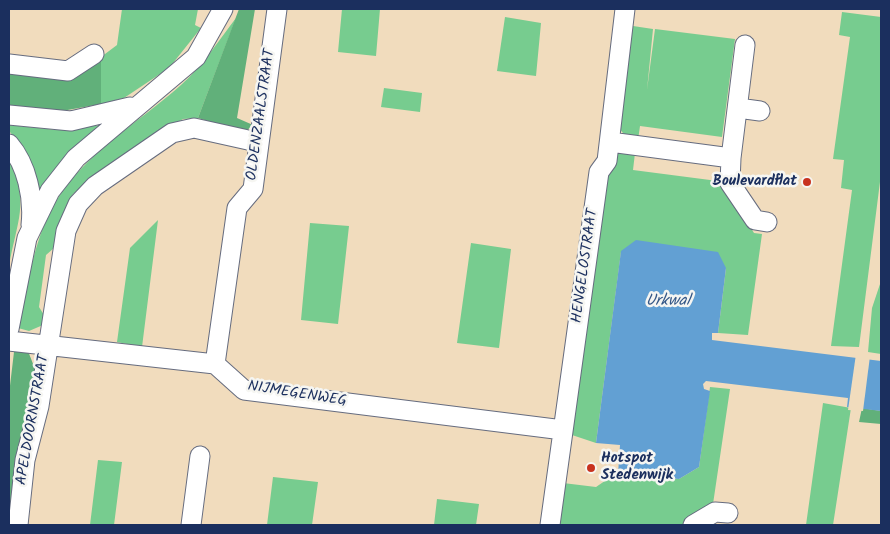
<!DOCTYPE html>
<html>
<head>
<meta charset="utf-8">
<style>
	body { margin:0 }
	#map { position:relative; width:890px; height:534px; overflow:hidden; background:#f1dcbd; font-family:Kalam,sans-serif }
	canvas { display:block }
	.frame { position:absolute; inset:0; border:10px solid #1b2f5e; pointer-events:none }
</style>
</head>
<body>
<div id="map">
<canvas width="890" height="534"></canvas>
<div class="frame"></div>
</div>
<script>
const c = document.querySelector('canvas').getContext('2d');
c.lineJoin = 'round';
function fill(path, color) {
  c.fillStyle = color;
  c.fill(path, 'evenodd');
}
function trace(path, color, width, dash) {
  c.strokeStyle = color;
  c.lineWidth = width;
  c.lineCap = dash ? 'butt' : 'round';
  c.setLineDash(dash || []);
  c.stroke(path);
}
function label(font, color, halo, rows, align = 'center') {
  c.font = font + ' Kalam,sans-serif';
  c.lineWidth = 5;
  c.setLineDash([]);
  c.textBaseline = 'middle';
  c.strokeStyle = halo;
  c.fillStyle = color;
  for (const [text, x, y, turn = 0] of rows) {
    c.save();
    c.translate(x, y);
    c.rotate((+turn || 0) * Math.PI / 180);
    c.textAlign = isNaN(turn) ? turn : align;
    if (halo) c.strokeText(text, 0, 0);
    c.fillText(text, 0, 0);
    c.restore();
  }
}
const green = new Path2D(`
	M 122,9 L 198,9 L 195,25 L 201,28 L 169,68 L 124,98 L 101,104 L 101,57 L 117,45 Z
	M 342,9 L 380,9 L 376,56 L 338,52 Z
	M 842,12 L 881,17 L 881,174 L 859,347 L 831,346 L 852,190 L 841,188 L 844,160 L 833,159 L 850,37 L 839,35 Z
	M 505,17 L 541,23 L 536,76 L 497,71 Z
	M 236,18 L 198,118 L 183,119 L 175,124 L 107,166 L 73,194 L 61,221 L 54,248 L 46,255 L 39,307 L 44,315 L 43,325 L 29,331 L 18,328 C 27,291 32,249 49,214 C 76,158 136,125 181,85 C 202,67 219,40 236,18 Z
	M 633,26 L 653,29 L 647,90 L 655,29 L 735,39 L 722,137 L 640,126 L 638,140 L 628,139 L 618,127 Z
	M 384,88 L 422,93 L 420,112 L 381,107 Z
	M 9,125 L 57,130 L 101,125 L 39,192 L 24,148 L 9,131 Z
	M 614,152 L 635,153 L 633,170 L 710,180 L 724,185 L 754,233 L 762,234 L 748,335 L 718,333 L 726,268 L 621,252 L 596,443 L 569,434 L 606,174 Z
	M 9,159 C 30,204 17,220 9,266 Z
	M 158,220 L 142,347 L 117,342 L 130,248 Z
	M 310,223 L 349,226 L 338,324 L 301,320 Z
	M 471,243 L 511,249 L 499,348 L 457,343 Z
	M 881,281 L 881,354 L 868,352 L 872,308 Z
	M 710,387 L 730,389 L 713,504 L 682,525 L 558,525 L 563,483 L 596,487 L 615,474 L 679,479 L 699,467 Z
	M 823,403 L 851,408 L 833,525 L 806,525 Z
	M 98,460 L 122,462 L 114,525 L 90,525 Z
	M 273,477 L 318,482 L 312,525 L 267,525 Z
	M 437,499 L 479,504 L 476,525 L 434,525 Z`);
const forest = new Path2D(`
	M 239,9 L 255,9 L 237,118 L 253,125 L 245,132 L 198,118 Z
	M 101,57 L 101,104 L 62,111 L 9,105 L 9,72 L 72,80 Z
	M 28,351 L 35,369 L 11,525 L 9,525 L 9,394 L 14,352 Z
	M 862,408 L 881,411 L 881,424 L 859,422 Z`);
const water = new Path2D(`
	M 636,240 L 718,252 L 726,268 L 718,333 L 712,333 L 712,340 L 881,361 L 881,411 L 847,407 L 848,398 L 706,381 L 703,384 L 704,389 L 710,391 L 699,467 L 679,479 L 618,474 L 620,445 L 596,443 L 621,251 Z`);
const pier = new Path2D(`
	M 856,354 L 870,356 L 863,411 L 848,410 Z`);
const minor = new Path2D(`
	M 9,64 L 68,71 L 94,54
	M 738,108 L 760,111
	M 9,115 L 71,121 L 130,107
	M 610,142 L 731,158 L 745,45
	M 9,144 C 27,165 34,198 31,225
	M 731,158 L 730,183 L 755,220 L 767,222
	M 9,329 L 27,238 L 50,191 L 76,158 L 196,57 L 223,9
	M 9,341 L 215,364 L 244,390 L 563,430
	M 215,364 L 237,208 L 253,189 L 277,9
	M 18,525 L 25,460 L 39,406 L 66,231 L 78,204 L 95,186 L 172,133 L 194,128 L 257,142
	M 191,525 L 200,456
	M 550,525 L 599,172 L 607,161 L 625,9
	M 693,525 L 715,512 L 728,513`);
const markers = [
	[807,182,5,"#c8321e"],
	[591,468,5,"#c8321e"]
];
const streetNames = [
	["OLDENZAALSTRAAT",262,115,-82],
	["HENGELOSTRAAT",586,266,-82],
	["NIJMEGENWEG",297,395,9],
	["APELDOORNSTRAAT",34,420,-80]
];
const poiNames = [
	["Boulevardflat",797,182],
	["Hotspot",601,459,"left"],
	["Stedenwijk",601,476,"left"]
];
const waterNames = [
	["Urkwal",668,302]
];
fill(green, '#77cc8f');
fill(forest, '#61b07a');
fill(water, '#62a0d3');
fill(pier, '#f1dcbd');
trace(minor, '#666c7f', 21);
trace(minor, '#fff', 19);
for (const [x, y, r, color] of markers) {
  const dot = new Path2D();
  dot.arc(x, y, r, 0, 2 * Math.PI);
  c.fillStyle = color;
  c.fill(dot);
  trace(dot, '#f6f6f2', 2);
}
label('15px', '#1b2f5e', '#f6f6f2', streetNames);
label('bold 15px', '#1b2f5e', '#f6f6f2', poiNames, 'right');
label('italic 16px', '#345787', '#f6f6f2', waterNames);
</script>
</body>
</html>
